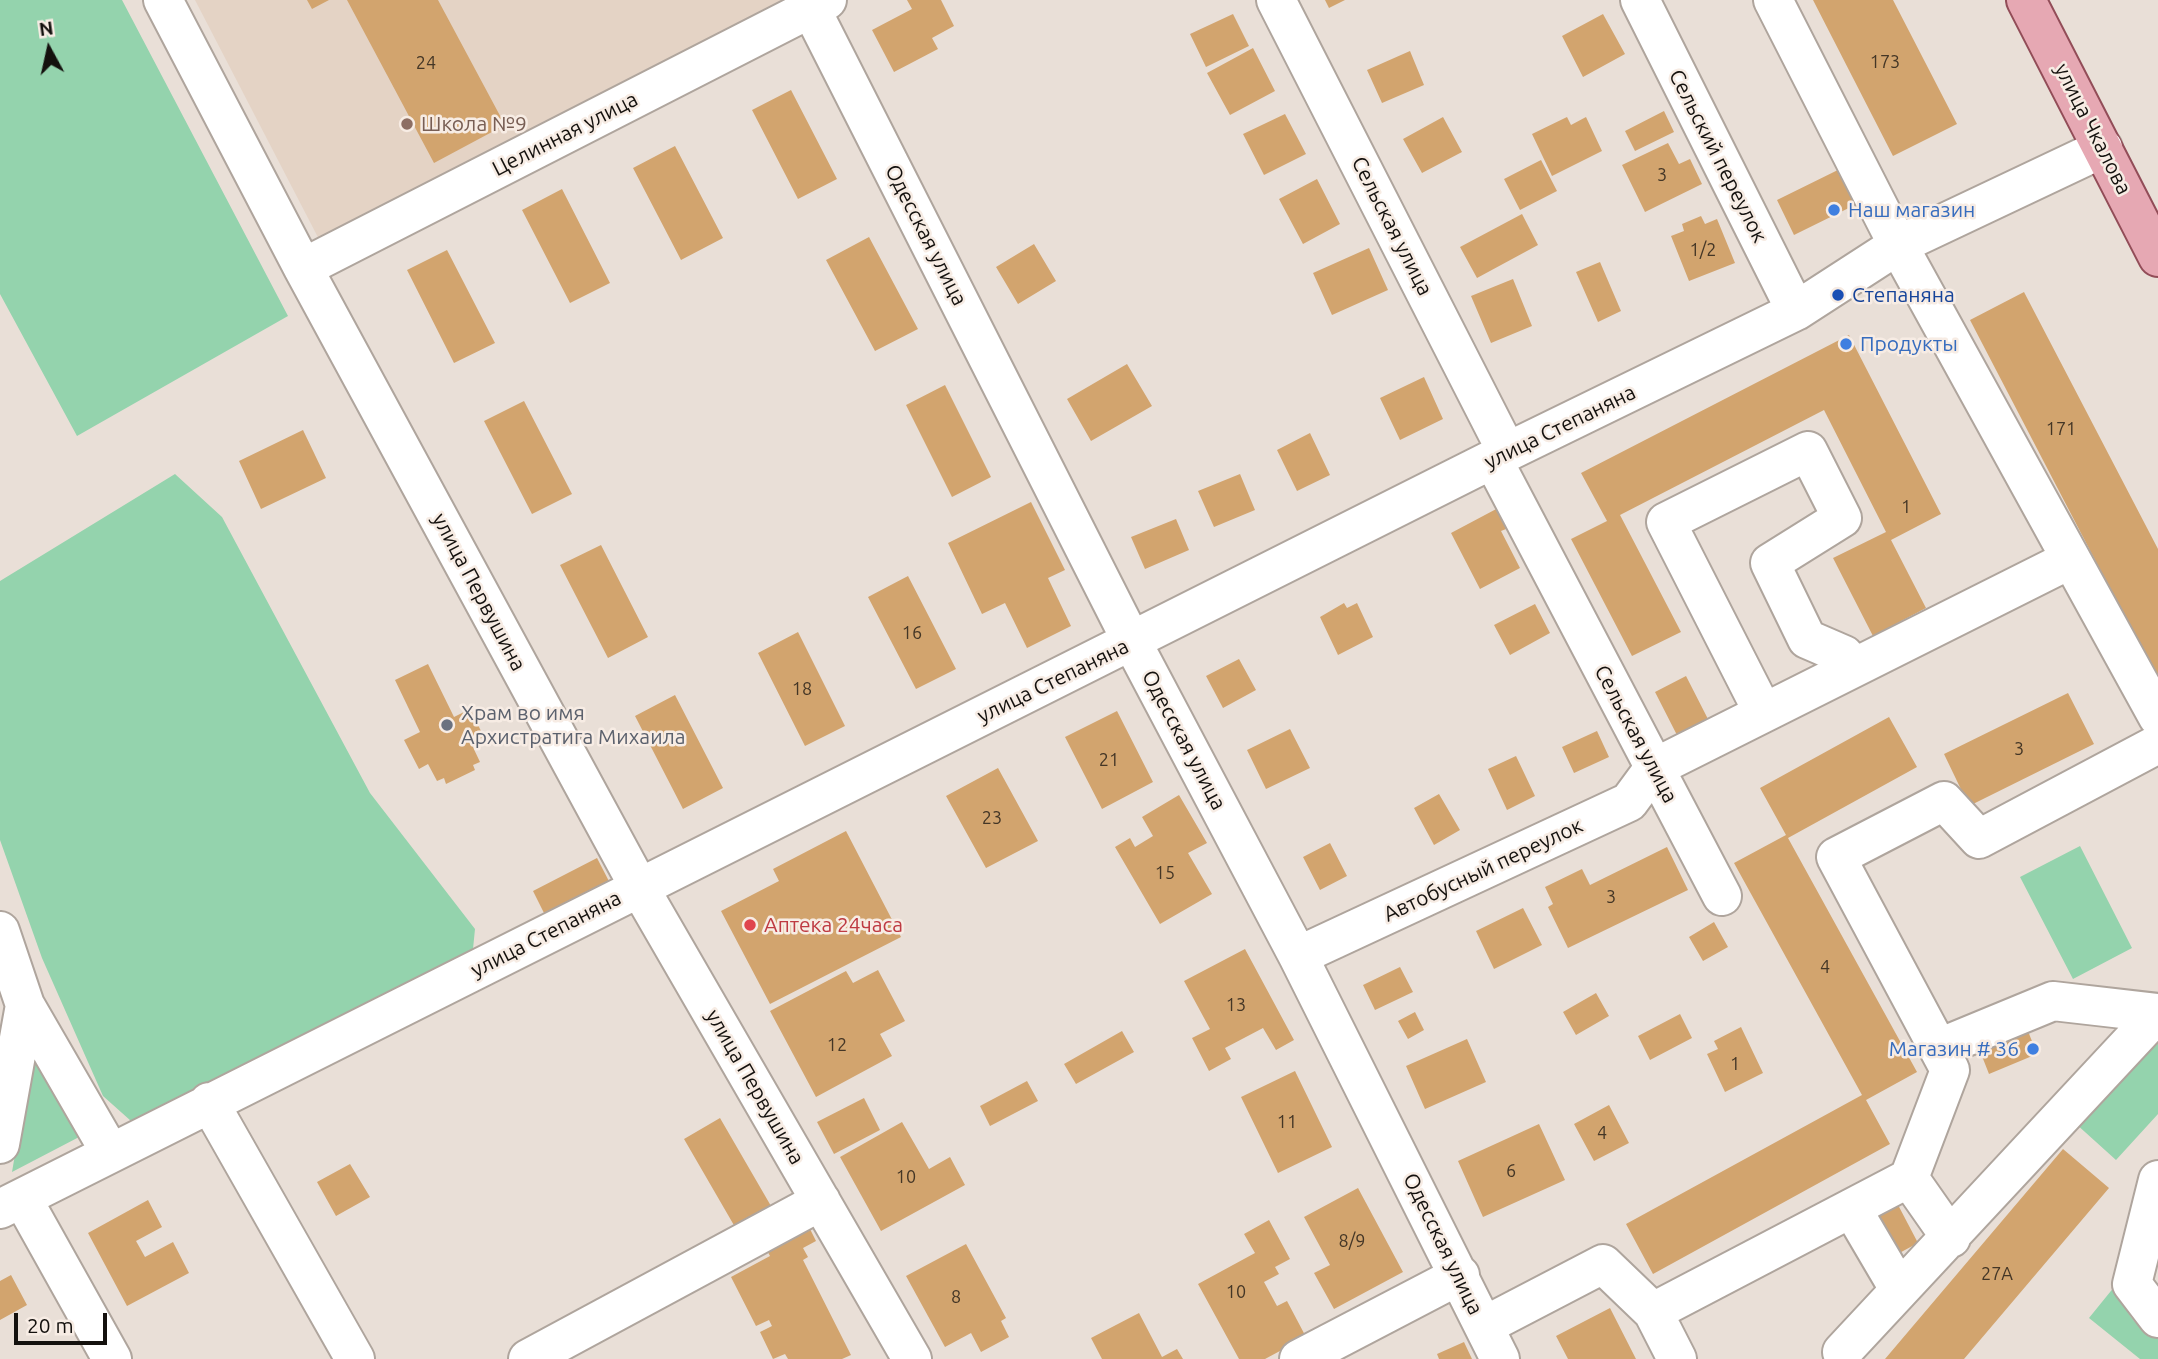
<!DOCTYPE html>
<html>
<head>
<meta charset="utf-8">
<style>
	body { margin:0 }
	#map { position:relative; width:2158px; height:1359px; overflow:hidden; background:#e9dfd7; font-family:Ubuntu,sans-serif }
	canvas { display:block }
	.north { position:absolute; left:14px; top:14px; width:70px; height:70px; -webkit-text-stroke:5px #f7ece4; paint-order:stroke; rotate:352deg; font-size:19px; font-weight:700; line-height:28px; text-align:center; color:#14110e }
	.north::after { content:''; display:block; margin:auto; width:24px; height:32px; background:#14110e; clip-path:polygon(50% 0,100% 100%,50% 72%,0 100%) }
	.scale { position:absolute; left:14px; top:1313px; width:93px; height:32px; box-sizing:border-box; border:4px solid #14110e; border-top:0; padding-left:9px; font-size:21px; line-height:24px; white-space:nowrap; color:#14110e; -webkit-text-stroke:5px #f7ece4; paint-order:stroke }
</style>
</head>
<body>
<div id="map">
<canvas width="2158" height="1359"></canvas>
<div class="north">N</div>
<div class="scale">20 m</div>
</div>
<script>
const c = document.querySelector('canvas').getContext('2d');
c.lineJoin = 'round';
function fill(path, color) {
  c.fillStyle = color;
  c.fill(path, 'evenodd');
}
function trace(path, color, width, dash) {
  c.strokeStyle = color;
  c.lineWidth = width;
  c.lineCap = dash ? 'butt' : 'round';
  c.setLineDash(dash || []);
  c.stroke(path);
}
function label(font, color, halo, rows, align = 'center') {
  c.font = font + ' Ubuntu,sans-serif';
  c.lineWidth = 5;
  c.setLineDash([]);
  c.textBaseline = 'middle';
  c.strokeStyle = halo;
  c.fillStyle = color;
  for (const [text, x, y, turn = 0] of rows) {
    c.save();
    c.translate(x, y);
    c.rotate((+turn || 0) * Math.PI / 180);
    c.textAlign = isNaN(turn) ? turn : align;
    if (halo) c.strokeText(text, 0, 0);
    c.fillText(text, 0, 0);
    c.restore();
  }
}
const built = new Path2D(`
	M 195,0 L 786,0 L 323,247 Z`);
const green = new Path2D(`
	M 0,0 L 122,0 L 288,316 L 77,436 L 0,294 Z
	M 175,474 L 222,517 L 370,793 L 475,929 L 472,959 L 152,1123 L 131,1121 L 103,1096 L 42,958 L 0,840 L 0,581 Z
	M 2080,846 L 2132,948 L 2073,979 L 2020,877 Z
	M 2158,1032 L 2158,1114 L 2116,1160 L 2075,1123 Z
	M 34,1043 L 81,1136 L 12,1172 Z
	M 2119,1281 C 2123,1306 2130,1328 2158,1334 L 2158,1359 L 2140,1359 L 2089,1318 Z`);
const building = new Path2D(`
	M 307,0 L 329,0 L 312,9 Z
	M 347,0 L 438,0 L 505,125 L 434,163 Z
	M 907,0 L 941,0 L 954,26 L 932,38 L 938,49 L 894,72 L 872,30 L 912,9 Z
	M 1325,0 L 1345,0 L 1329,8 Z
	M 1813,0 L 1893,0 L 1957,124 L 1893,156 Z
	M 1233,14 L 1249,46 L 1206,67 L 1190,34 Z
	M 1603,14 L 1625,54 L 1583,77 L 1562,36 Z
	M 1253,48 L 1275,91 L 1230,115 L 1207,73 Z
	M 1410,51 L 1424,85 L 1382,103 L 1367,70 Z
	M 791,90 L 837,179 L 798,199 L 752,110 Z
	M 1664,111 L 1674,132 L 1635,151 L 1625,131 Z
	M 1285,114 L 1306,154 L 1264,175 L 1243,134 Z
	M 1443,117 L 1462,152 L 1422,173 L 1403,139 Z
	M 1567,117 L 1571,125 L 1586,117 L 1602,151 L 1552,176 L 1532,134 Z
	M 1668,143 L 1679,164 L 1690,159 L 1702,184 L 1645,212 L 1622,165 Z
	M 675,146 L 723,238 L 681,260 L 633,168 Z
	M 1541,160 L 1557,191 L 1520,210 L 1504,179 Z
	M 1846,166 L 1863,201 L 1794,235 L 1777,200 Z
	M 1317,179 L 1340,224 L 1303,244 L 1279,199 Z
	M 562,189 L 610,283 L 570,303 L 522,210 Z
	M 1522,214 L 1538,245 L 1477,278 L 1460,247 Z
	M 1701,216 L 1705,224 L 1717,219 L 1735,263 L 1689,281 L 1671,236 L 1684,231 L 1682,224 Z
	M 869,237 L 918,329 L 875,351 L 826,260 Z
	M 1034,244 L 1056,281 L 1018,304 L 996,267 Z
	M 1369,248 L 1388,290 L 1332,315 L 1313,273 Z
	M 447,250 L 495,343 L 454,363 L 407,270 Z
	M 1600,262 L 1621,311 L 1598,322 L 1576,272 Z
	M 1513,279 L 1532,326 L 1491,343 L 1471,296 Z
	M 2024,292 L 2158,549 L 2158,681 L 1970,320 Z
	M 1849,335 L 1941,514 L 1891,540 L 1926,608 L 1873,636 L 1833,558 L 1886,532 L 1824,410 L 1620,515 L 1681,632 L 1632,656 L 1571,539 L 1607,521 L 1581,473 Z
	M 1127,364 L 1152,406 L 1091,441 L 1067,399 Z
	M 1424,377 L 1443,419 L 1400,440 L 1380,398 Z
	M 945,385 L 991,477 L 952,497 L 906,405 Z
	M 524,401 L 572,494 L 532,514 L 484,421 Z
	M 303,430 L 326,478 L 261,509 L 239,461 Z
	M 1310,433 L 1330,475 L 1297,491 L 1277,450 Z
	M 1240,474 L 1255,510 L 1214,527 L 1198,491 Z
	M 1031,502 L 1065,570 L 1048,578 L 1071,626 L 1027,648 L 1005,603 L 982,614 L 948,543 Z
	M 1500,507 L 1511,527 L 1501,531 L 1520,568 L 1480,589 L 1451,533 Z
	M 1176,519 L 1189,550 L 1145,569 L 1131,537 Z
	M 601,545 L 648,637 L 608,658 L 560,565 Z
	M 908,576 L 956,669 L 916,689 L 868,597 Z
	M 1344,603 L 1347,608 L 1357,603 L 1373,637 L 1338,655 L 1320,617 Z
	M 1535,604 L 1550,633 L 1510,655 L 1494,625 Z
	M 798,632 L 845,726 L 805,746 L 758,653 Z
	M 1239,659 L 1256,690 L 1223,708 L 1206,676 Z
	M 428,664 L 454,717 L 470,709 L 484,737 L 471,743 L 480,762 L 473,765 L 475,770 L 446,784 L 444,778 L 437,781 L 428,764 L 419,769 L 404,740 L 420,732 L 395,680 Z
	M 1686,676 L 1710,723 L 1679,739 L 1655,692 Z
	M 2068,693 L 2094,744 L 1969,806 L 1944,754 Z
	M 675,695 L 723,788 L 683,809 L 635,716 Z
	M 1117,711 L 1153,782 L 1102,809 L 1065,737 Z
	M 1889,717 L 1917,767 L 1788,838 L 1917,1072 L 1866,1100 L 1890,1144 L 1653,1274 L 1626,1224 L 1862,1095 L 1734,863 L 1786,835 L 1760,788 Z
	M 1290,729 L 1310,768 L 1266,789 L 1247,750 Z
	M 1597,731 L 1609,757 L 1574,773 L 1562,747 Z
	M 1516,756 L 1535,796 L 1507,810 L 1488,769 Z
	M 998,768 L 1038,841 L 986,868 L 946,796 Z
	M 1439,794 L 1460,830 L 1434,845 L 1414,808 Z
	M 1179,795 L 1207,843 L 1188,853 L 1212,894 L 1160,924 L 1115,847 L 1130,838 L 1135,847 L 1153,836 L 1142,817 Z
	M 846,831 L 901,937 L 770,1004 L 721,911 L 779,881 L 773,869 Z
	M 1330,843 L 1347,876 L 1320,890 L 1303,857 Z
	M 1667,847 L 1688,890 L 1568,948 L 1548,907 L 1553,904 L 1545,887 L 1582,869 L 1590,885 Z
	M 597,858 L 613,889 L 548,921 L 533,891 Z
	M 1523,908 L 1542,945 L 1494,969 L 1476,931 Z
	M 1714,922 L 1728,947 L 1703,961 L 1689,937 Z
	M 1245,949 L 1294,1040 L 1276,1050 L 1263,1028 L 1225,1048 L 1231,1059 L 1209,1071 L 1192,1038 L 1210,1029 L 1184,981 Z
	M 1400,967 L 1413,992 L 1375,1010 L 1363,985 Z
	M 878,970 L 905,1021 L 880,1034 L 892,1056 L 816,1097 L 770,1011 L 846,971 L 853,983 Z
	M 1596,993 L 1609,1016 L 1576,1035 L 1563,1012 Z
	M 1415,1012 L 1424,1030 L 1408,1039 L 1398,1021 Z
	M 1680,1014 L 1692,1038 L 1650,1060 L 1638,1036 Z
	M 2026,1026 L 2037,1054 L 1989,1074 L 1978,1046 Z
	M 1741,1027 L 1763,1073 L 1725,1092 L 1707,1054 L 1718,1049 L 1714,1041 Z
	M 1122,1031 L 1134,1052 L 1076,1084 L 1064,1064 Z
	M 1467,1039 L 1486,1082 L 1425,1109 L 1406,1066 Z
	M 1295,1071 L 1332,1147 L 1278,1173 L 1241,1097 Z
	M 1027,1081 L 1038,1101 L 990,1126 L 980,1106 Z
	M 864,1098 L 880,1130 L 834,1154 L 817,1122 Z
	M 1609,1105 L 1629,1143 L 1594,1161 L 1574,1124 Z
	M 720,1118 L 771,1206 L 735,1227 L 684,1139 Z
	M 902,1122 L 929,1169 L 950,1157 L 965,1185 L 881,1231 L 840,1157 Z
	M 1539,1124 L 1565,1180 L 1483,1217 L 1458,1161 Z
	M 2063,1149 L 2109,1188 L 1964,1359 L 1885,1359 Z
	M 350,1164 L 370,1197 L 336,1216 L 317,1182 Z
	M 1358,1188 L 1403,1272 L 1334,1309 L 1314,1273 L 1330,1265 L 1304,1217 Z
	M 148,1200 L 162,1227 L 136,1241 L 145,1257 L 173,1242 L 189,1273 L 127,1306 L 88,1233 Z
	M 1897,1203 L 1918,1243 L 1890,1258 L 1869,1217 Z
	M 1269,1220 L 1290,1259 L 1275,1267 L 1279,1274 L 1264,1282 L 1277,1306 L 1287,1301 L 1306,1337 L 1265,1359 L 1239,1359 L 1198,1284 L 1255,1253 L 1244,1234 Z
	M 806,1221 L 816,1241 L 803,1248 L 808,1257 L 803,1260 L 851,1355 L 842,1359 L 788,1359 L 785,1354 L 773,1359 L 760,1332 L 772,1326 L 769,1320 L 756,1326 L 731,1277 L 770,1256 L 763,1243 Z
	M 966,1244 L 1006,1318 L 1001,1321 L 1009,1337 L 981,1352 L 971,1333 L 945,1347 L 906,1276 Z
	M 11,1275 L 27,1305 L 0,1320 L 0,1281 Z
	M 1610,1308 L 1636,1359 L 1568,1359 L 1556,1336 Z
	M 1139,1313 L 1162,1357 L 1177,1349 L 1183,1359 L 1102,1359 L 1091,1338 Z
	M 1464,1342 L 1472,1359 L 1439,1359 L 1437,1354 Z`);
const minor = new Path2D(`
	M 163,0 L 303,268 L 639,887 L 912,1359
	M 1276,0 L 1507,452
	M 1640,0 L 1796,311
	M 811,9 L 1132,642 L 1298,956 L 1500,1359
	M 303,268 L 827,0
	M 1493,460 L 1722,896
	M 2071,559 L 2158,717
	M 1763,712 L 1666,522 L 1808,451 L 1842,518 L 1770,563 L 1807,639 L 1844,655 L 1850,667
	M 0,931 L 25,1005 L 0,1144
	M 1298,956 L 1629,802 L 1654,768 L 2071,559 L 1898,245 L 1773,0
	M 25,1005 L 110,1152
	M 1939,1048 L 2053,1001 L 2158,1013
	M 209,1102 L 355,1359
	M 1909,1178 L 1951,1238
	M 2158,1180 L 2132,1284 L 2158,1318
	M 22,1198 L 112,1359
	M 0,1209 L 1507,452 L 1796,311 L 1898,245 L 2103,148
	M 1852,1209 L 1899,1289
	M 1484,1326 L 1603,1264 L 1653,1312
	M 1842,1352 L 2158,1013
	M 528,1359 L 821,1201
	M 1299,1359 L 1460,1275
	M 1677,1359 L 1653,1312 L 1909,1178 L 1950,1070 L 1836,857 L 1944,801 L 1979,839 L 2158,744`);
const major = new Path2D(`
	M 2026,0 L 2158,257`);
const markers = [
	[407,124,7,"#8d6e63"],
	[1834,210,7,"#3f7fe0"],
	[1838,295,7,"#1a4fb4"],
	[1846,344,7,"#3f7fe0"],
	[447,725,7,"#6b7280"],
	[750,925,7,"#e0444e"],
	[2033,1049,7,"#3f7fe0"]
];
const numberNames = [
	["173",1885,62],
	["24",426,63],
	["3",1662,175],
	["1/2",1703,250],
	["171",2061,429],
	["1",1906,507],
	["16",912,633],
	["18",802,689],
	["3",2019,749],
	["21",1109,760],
	["23",992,818],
	["15",1165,873],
	["3",1611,897],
	["4",1825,967],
	["13",1236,1005],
	["12",837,1045],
	["1",1735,1064],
	["11",1287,1122],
	["4",1602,1133],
	["6",1511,1171],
	["10",906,1177],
	["8/9",1352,1241],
	["27А",1997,1274],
	["10",1236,1292],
	["8",956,1297]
];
const educationNames = [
	["Школа №9",421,124]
];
const streetNames = [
	["улица Чкалова",2093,129,63],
	["Целинная улица",565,134,-27],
	["Сельский переулок",1718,156,63],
	["Сельская улица",1392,226,63],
	["Одесская улица",926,235,63],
	["улица Степаняна",1560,427,-26],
	["улица Первушина",479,592,62],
	["улица Степаняна",1053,681,-26],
	["Сельская улица",1636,734,62],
	["Одесская улица",1184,740,62],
	["Автобусный переулок",1483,870,-25],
	["улица Степаняна",546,934,-27],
	["улица Первушина",755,1087,60],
	["Одесская улица",1443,1244,64]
];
const shopNames = [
	["Наш магазин",1848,210],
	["Продукты",1860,344],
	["Магазин # 36",2019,1049,"right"]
];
const transitNames = [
	["Степаняна",1852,295]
];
const worshipNames = [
	["Храм во имя",461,713],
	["Архистратига Михаила",461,737]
];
const healthNames = [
	["Аптека 24часа",764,925]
];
fill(built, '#e4d3c5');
fill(green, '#94d3ad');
fill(building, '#d2a46e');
trace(minor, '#afa59d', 42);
trace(major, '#924d58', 42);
trace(minor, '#fff', 38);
trace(major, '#e6a8b3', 38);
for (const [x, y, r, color] of markers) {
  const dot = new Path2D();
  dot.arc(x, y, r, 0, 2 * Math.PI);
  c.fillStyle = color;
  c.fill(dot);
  trace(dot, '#f7ece4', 2.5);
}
label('18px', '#443626', null, numberNames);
label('21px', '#785e54', '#f7ece4', educationNames, 'left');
label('21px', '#14110e', '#f7ece4', streetNames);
label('21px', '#366cbe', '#f7ece4', shopNames, 'left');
label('21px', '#164399', '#f7ece4', transitNames, 'left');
label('21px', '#5b616d', '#f7ece4', worshipNames, 'left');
label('21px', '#be3a42', '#f7ece4', healthNames, 'left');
</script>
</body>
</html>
